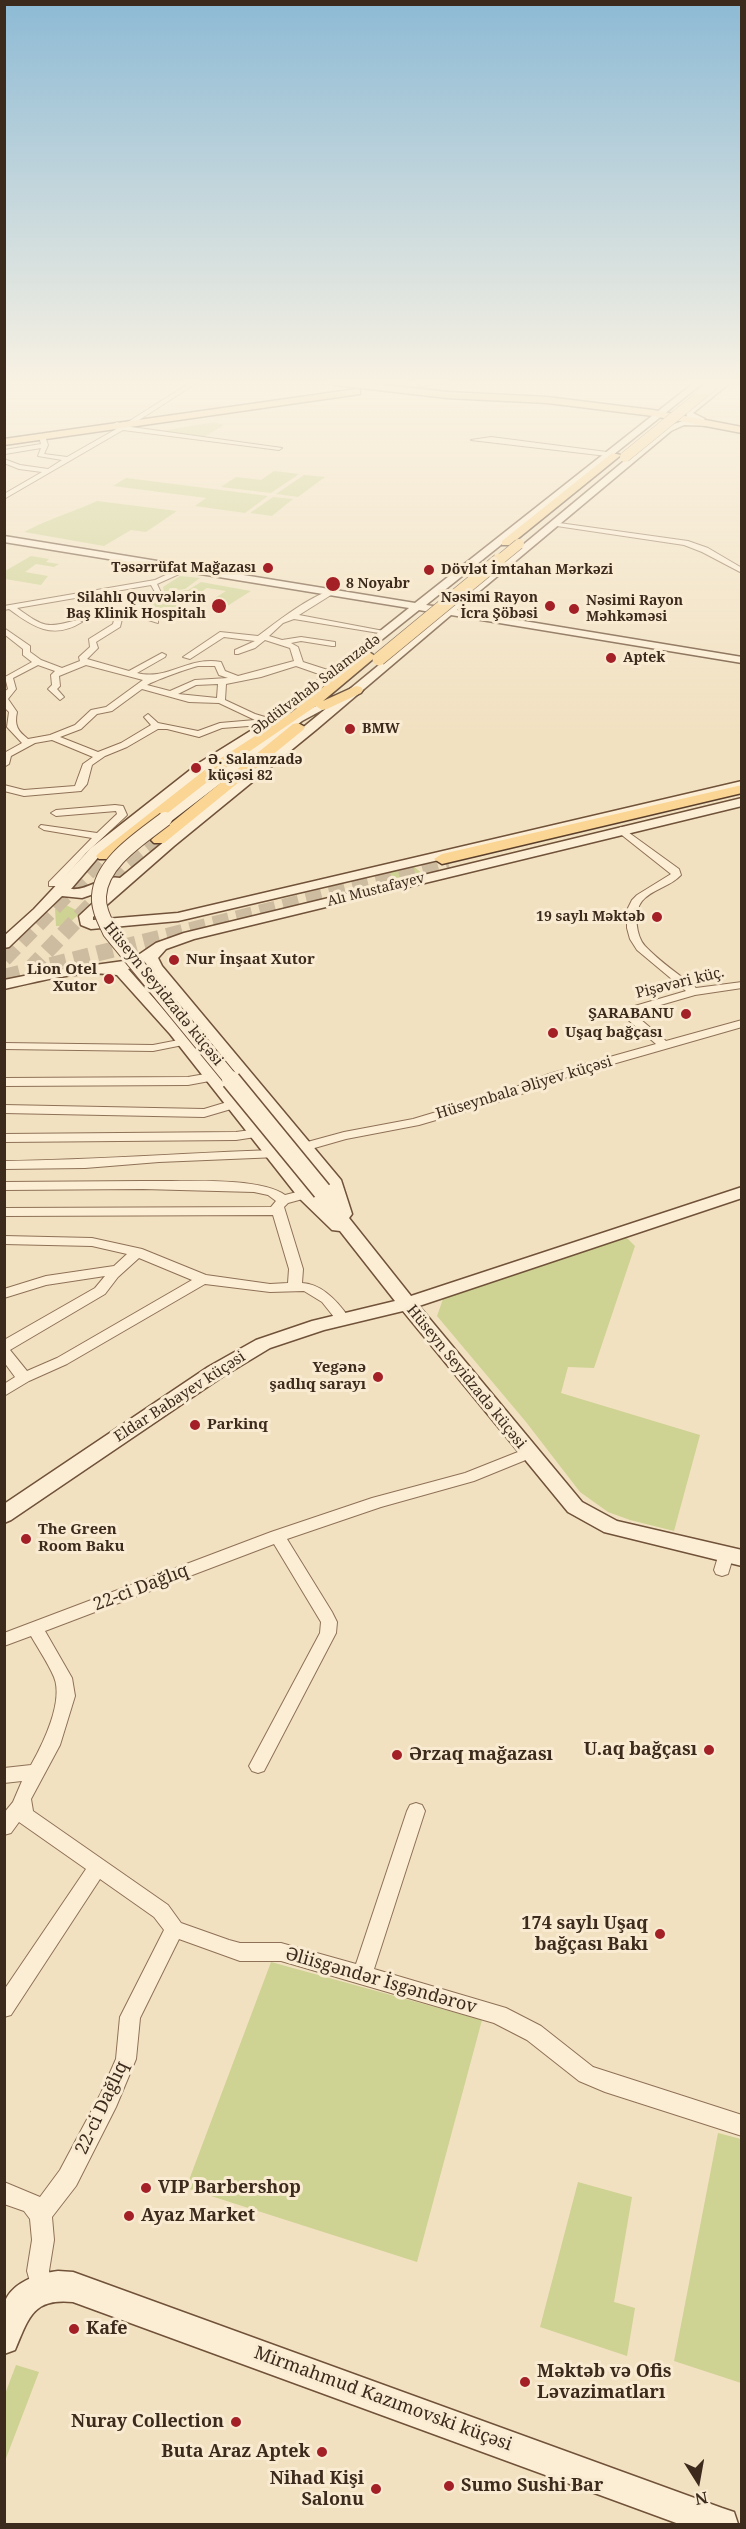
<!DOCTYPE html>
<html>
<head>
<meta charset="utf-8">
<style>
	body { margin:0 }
	#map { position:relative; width:746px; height:2529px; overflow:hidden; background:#f2e1c1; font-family:"Noto Serif",serif }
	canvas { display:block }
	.frame { position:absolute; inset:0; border:6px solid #3c2a1c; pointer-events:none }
	.north { position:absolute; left:668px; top:2451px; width:60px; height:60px; -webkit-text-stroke:4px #f9ebd1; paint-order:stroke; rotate:169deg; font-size:16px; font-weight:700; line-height:24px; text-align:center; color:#3c2a1c }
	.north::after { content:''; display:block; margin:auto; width:21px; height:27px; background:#3c2a1c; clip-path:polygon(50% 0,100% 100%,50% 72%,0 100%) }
</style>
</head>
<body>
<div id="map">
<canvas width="746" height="2529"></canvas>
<div class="frame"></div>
<div class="north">N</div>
</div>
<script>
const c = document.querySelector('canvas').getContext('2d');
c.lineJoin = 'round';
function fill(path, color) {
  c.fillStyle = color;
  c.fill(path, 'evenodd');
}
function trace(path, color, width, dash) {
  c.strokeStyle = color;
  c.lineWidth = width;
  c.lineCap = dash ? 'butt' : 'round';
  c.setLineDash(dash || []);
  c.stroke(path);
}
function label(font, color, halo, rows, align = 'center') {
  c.font = font + ' "Noto Serif",serif';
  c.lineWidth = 6;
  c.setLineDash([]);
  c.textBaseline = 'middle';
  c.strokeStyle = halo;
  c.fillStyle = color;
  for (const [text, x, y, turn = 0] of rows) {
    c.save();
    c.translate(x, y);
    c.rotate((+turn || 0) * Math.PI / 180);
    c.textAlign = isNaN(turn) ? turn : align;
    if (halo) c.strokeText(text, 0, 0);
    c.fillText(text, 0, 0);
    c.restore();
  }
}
const green = new Path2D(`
	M 346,382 L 395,382 L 458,391 L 446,393 Z
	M 214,422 L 224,425 L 204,437 L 161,431 Z
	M 274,471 L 299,474 L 271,493 L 221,487 L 236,477 L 261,480 Z
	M 304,475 L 325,477 L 298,497 L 276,494 Z
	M 126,478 L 268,496 L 245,513 L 195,506 L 206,498 L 113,486 Z
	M 273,497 L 293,499 L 272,516 L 250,513 Z
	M 97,501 L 177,511 L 146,532 L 131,530 L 104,546 L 24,532 C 48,519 73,512 97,501 Z
	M 31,556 L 49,559 L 46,562 L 59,564 L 54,567 L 36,564 L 25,572 L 48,576 L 41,585 L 5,579 L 5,571 Z
	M 180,576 L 200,578 L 185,589 L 164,592 L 163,587 Z
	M 201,582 L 251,591 L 224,608 L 217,607 L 222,602 L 212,600 L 226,591 L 207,588 L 170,612 L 147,606 L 166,593 L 188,590 Z
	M 411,864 L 425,876 L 393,884 L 379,872 Z
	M 66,905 L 78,911 L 77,916 L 66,926 L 56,926 L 55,909 Z
	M 626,1237 L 635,1246 L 594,1368 L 568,1367 L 561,1393 L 700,1435 L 674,1531 L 630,1520 L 608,1512 L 580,1492 L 526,1422 L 437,1316 L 443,1299 Z
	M 271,1962 L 482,2020 L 417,2262 L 186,2188 Z
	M 718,2133 L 741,2139 L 741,2383 L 674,2361 Z
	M 578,2182 L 632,2197 L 614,2302 L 635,2308 L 627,2356 L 540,2327 Z
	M 16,2365 L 39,2372 L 5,2461 L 5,2394 Z`);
const primaryTunnel = new Path2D(`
	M 4,959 L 104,856
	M 30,969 L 127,867 L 159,840
	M 4,977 L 449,865`);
const street = new Path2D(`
	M 191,382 L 198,382 L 136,422 L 136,424 L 128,422 Z
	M 117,422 L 124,426 L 282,448 L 279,450 L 123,430 L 4,499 L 4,494 L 42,472 L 19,469 L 4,463 L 4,459 L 20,465 L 48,469 L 62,460 L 38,456 L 41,448 L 5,454 L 4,450 L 41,444 L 39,436 L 42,434 L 45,436 L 48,445 L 44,454 L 67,457 L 118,428 L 114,424 Z
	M 491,437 L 607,452 L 610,454 L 607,456 L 471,440 Z
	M 552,522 L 688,541 L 708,548 L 742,568 L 742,573 L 702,552 L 684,545 L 550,525 Z
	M 185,566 L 188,566 L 188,570 L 157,584 L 162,595 L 134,611 L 158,619 L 158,623 L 129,614 L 122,619 L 120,627 L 96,642 L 98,648 L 87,659 L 129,671 L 162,653 L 166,655 L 165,657 L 137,673 C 168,681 188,656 221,662 L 225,671 L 238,676 L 294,661 L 290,648 L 265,640 L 255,648 L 238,654 L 235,654 L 235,650 L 255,641 L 224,637 L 190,659 L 183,657 L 220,632 L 258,636 C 278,621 303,601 328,591 L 331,591 L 331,595 L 299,615 L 389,632 L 385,634 L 294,619 L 283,623 L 269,636 L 282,640 L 301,637 L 335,642 L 335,646 L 332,646 L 301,641 L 291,643 L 298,647 L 303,662 L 337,673 L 333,675 L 316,673 L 296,666 L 261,677 L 226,684 L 225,700 L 255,714 L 275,720 L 275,724 L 222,728 L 199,737 L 167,729 L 158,729 L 127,747 L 105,756 L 92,765 L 87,784 L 81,791 L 24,796 L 4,791 L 4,785 L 24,790 L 75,786 L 83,764 L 93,757 L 52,740 L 35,743 L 11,756 L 9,764 L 4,767 L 4,753 L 22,743 L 7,727 L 9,712 L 4,707 L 4,692 L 8,689 L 5,677 L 32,662 L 23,655 L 23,649 L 4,634 L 4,628 L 30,646 L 30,652 L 41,660 L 62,668 L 80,661 L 79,657 L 90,647 L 89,639 L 113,624 L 115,616 L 155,592 L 151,585 L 17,608 C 45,628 45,628 78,620 L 82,622 C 53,640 33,627 9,609 L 4,610 L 4,606 L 155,580 ZM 38,665 L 55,671 L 51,675 L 52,685 L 48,689 L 60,700 L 64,697 L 57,689 L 60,686 L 59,676 L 86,665 L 143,680 L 106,707 L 91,710 L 75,725 L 50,735 L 28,739 C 18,731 14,726 17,712 L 8,699 L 16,689 L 13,678 ZM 198,666 L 215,666 L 219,675 L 228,678 L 195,680 L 170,691 L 147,685 C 153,681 189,668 198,666 ZM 218,684 L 217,698 L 178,694 L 196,685 ZM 142,689 L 189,702 L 219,703 L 255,720 L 220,723 L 198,731 L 158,723 L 148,714 L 144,717 L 151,725 L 121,743 L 98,752 L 60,737 L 81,729 L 97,714 L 112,711 Z
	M 115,805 L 123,806 L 127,815 L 125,817 L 86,853 L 57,886 L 49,886 L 49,882 L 92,838 L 44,830 L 39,827 L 41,825 L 97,833 L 117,814 L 116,811 L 56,816 L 51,813 L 56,810 Z
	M 621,827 L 679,869 L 681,875 C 670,887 652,889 642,901 C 633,912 636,936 645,946 C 660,962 680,975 696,988 L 742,982 L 742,988 L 695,995 L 633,1013 L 666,1041 L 742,1020 L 742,1027 L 557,1080 L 511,1098 L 419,1125 L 346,1139 L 304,1151 L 300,1150 L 298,1147 L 300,1144 L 344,1132 L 413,1119 L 503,1092 L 549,1074 L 656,1044 L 619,1012 L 621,1010 L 686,991 L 637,950 L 630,939 L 627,928 L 627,910 L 632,900 L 637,895 L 671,874 L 618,832 L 616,830 Z
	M 184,1039 L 188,1040 L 190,1042 L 188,1044 L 153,1051 L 4,1049 L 4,1043 L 153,1045 Z
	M 211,1073 L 217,1077 L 215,1080 L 188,1085 L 4,1086 L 4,1078 L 188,1077 Z
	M 234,1100 L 240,1104 L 238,1107 L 204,1117 L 4,1113 L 4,1105 L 204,1109 Z
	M 258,1129 L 262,1130 L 264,1133 L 262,1136 L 236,1140 L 4,1142 L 4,1134 L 236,1132 Z
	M 274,1150 L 278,1151 L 280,1154 L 278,1157 L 159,1162 L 85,1168 L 4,1169 L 4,1161 C 94,1160 184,1153 274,1150 Z
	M 143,1181 C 178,1182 259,1176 285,1195 L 305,1190 L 310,1191 L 311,1194 L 310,1197 L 288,1203 L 284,1207 L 303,1269 L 302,1283 C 323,1284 339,1303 350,1319 L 348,1322 L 338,1322 L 322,1302 L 304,1291 L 270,1292 L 205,1284 L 67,1364 L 29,1381 L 4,1396 L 4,1384 L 15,1377 L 4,1362 L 4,1340 L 95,1288 L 105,1276 L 46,1285 L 4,1298 L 4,1289 L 46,1276 L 114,1266 L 127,1254 L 92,1246 L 4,1244 L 4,1236 L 92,1238 L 142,1249 L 206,1275 L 270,1284 L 288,1283 L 289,1269 L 273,1215 L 4,1216 L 4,1208 L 271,1207 L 276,1201 L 268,1195 L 254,1192 L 143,1189 L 4,1190 L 4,1182 ZM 139,1258 L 192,1280 L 57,1358 L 27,1371 L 10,1350 L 105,1294 L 118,1277 Z
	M 528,1448 L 533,1449 L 536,1453 L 533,1457 L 474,1481 L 381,1507 L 287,1539 L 332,1612 L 337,1622 L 336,1633 L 264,1771 L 258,1773 L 252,1771 L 249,1766 L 320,1633 L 321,1622 L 274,1544 L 45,1631 L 72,1678 L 75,1696 L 60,1745 L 31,1799 L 33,1811 L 168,1905 L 181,1923 L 229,1940 L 240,1943 L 281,1943 L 356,1964 L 407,1811 L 410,1805 L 416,1803 L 422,1805 L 425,1811 L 374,1969 L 506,2008 L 541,2026 L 593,2067 L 742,2115 L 742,2136 L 605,2092 L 579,2081 L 527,2040 L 494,2023 L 281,1961 L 240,1961 L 179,1939 L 140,2018 L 136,2059 L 116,2107 L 76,2186 L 52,2217 L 54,2240 L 49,2271 L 53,2288 L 50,2296 L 42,2299 L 34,2296 L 27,2271 L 32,2240 L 30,2219 L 24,2211 L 4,2204 L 4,2182 L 40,2197 L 60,2170 L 101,2093 L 116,2059 L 120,2017 L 164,1930 L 154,1917 L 100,1879 L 11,2015 L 4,2017 L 4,1990 L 86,1869 L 19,1822 L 11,1833 L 4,1835 L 4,1813 L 13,1802 L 22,1781 L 4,1783 L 4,1768 L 31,1765 C 43,1744 64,1701 54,1677 C 48,1663 39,1650 31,1636 L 4,1646 L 4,1633 L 271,1532 L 372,1498 L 465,1473 Z
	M 726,1548 L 732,1550 L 734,1554 L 728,1574 L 722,1576 L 716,1574 L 714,1570 L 720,1550 Z`);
const secondary = new Path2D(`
	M 421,382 L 445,382 L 422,386 L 418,384 Z
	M 695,382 L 704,382 L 426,605 L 447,608 L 665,427 L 683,421 L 700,421 L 687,417 L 686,410 L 722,382 L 731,382 L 693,413 L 705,419 L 702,421 L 713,422 L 713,426 L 684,425 L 671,431 L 457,610 L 742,657 L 742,663 L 451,615 L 317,729 L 174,846 L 93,917 L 93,920 L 178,913 L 742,781 L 742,789 L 178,921 L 91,929 L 81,925 L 79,916 L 108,889 L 82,898 L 62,896 L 9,947 L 4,948 L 4,936 L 34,909 L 91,848 L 199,763 L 268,720 L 409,608 L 4,542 L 4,536 L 415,603 ZM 419,610 L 441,614 L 120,878 C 104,874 88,891 71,889 L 101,854 L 207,769 L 276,724 Z
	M 322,703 L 326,704 L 326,708 L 302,721 L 170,822 L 160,822 L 159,819 L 160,816 L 294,717 Z
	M 742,798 L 742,806 L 194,939 L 166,949 L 158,958 L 162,966 L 341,1180 L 352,1214 L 349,1218 L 411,1296 L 742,1187 L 742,1198 L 419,1306 L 582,1502 L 617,1521 L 742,1550 L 742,1566 L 604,1532 L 568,1512 L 403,1311 L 324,1330 L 270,1348 L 222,1377 L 11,1520 L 4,1523 L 4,1504 L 208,1367 L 256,1340 L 312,1321 L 395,1301 L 340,1231 L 332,1230 L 299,1198 L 170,1034 L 117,975 C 81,969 40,981 4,989 L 4,980 L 44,972 L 131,960 L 156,943 L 184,933 ZM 146,964 L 327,1185 L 327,1187 L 316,1187 L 313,1191 L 317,1196 L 180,1028 L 128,969 Z
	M 58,2271 L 73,2272 L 722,2508 L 734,2512 L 738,2524 L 679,2524 L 73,2302 C 33,2298 29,2317 15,2350 L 4,2354 C 4,2339 2,2320 4,2305 C 9,2283 39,2273 58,2271 Z`);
const primary = new Path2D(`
	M 331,382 L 357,382 L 447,392 L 547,397 L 653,410 L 742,427 L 742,433 L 653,416 L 547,403 L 447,398 L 335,385 Z
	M 357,389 L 360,390 L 360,394 L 4,445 L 4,439 Z
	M 612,453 L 621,455 L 510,545 L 502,545 L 502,541 Z
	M 369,652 L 375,656 L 373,659 L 323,701 L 356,686 L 361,687 L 363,690 L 361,693 L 327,709 L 322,710 L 316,706 L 225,768 L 109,859 L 99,859 L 96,856 L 99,853 L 215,762 L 292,712 L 365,653 Z
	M 298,723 L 305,727 L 303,730 L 164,843 L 154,843 L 151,840 L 154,837 L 293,724 Z
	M 742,785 L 742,793 L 442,864 L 434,859 L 442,854 Z`);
const secondaryBridgeFar1 = new Path2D(`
	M 165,819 C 141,838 101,862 99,896 C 98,909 105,921 110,932 L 233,1082`);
const secondaryBridge = new Path2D(`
	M 231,1080 L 322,1191`);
const primaryBridgeFar1 = new Path2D(`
	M 625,457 L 717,382
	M 497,562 L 519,544`);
const primaryBridge = new Path2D(`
	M 379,659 L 499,560`);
const markers = [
	[268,568,6,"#a32027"],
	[429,570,6,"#a32027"],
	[333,584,8,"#a32027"],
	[219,606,8,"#a32027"],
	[550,606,6,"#a32027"],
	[574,609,6,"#a32027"],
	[611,658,6,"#a32027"],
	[350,729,6,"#a32027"],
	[196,768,6,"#a32027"],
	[657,917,6,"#a32027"],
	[174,960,6,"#a32027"],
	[109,979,6,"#a32027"],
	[686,1014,6,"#a32027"],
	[553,1033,6,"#a32027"],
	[378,1377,6,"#a32027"],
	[195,1425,6,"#a32027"],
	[26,1539,6,"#a32027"],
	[709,1750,6,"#a32027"],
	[397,1755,6,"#a32027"],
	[660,1934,6,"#a32027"],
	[146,2188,6,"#a32027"],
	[129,2216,6,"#a32027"],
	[74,2329,6,"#a32027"],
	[525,2382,6,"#a32027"],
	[236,2422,6,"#a32027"],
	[322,2452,6,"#a32027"],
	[449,2486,6,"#a32027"],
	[376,2489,6,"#a32027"]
];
const farPoinames = [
	["Təsərrüfat Mağazası",256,568,"right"],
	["Dövlət İmtahan Mərkəzi",441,570],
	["8 Noyabr",346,584],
	["Silahlı Quvvələrin",206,598,"right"],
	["Baş Klinik Hospitalı",206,614,"right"],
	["Nəsimi Rayon",538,598,"right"],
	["İcra Şöbəsi",538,614,"right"],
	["Nəsimi Rayon",586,601],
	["Məhkəməsi",586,617],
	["Aptek",623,658],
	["BMW",362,729],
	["Ə. Salamzadə",208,760],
	["küçəsi 82",208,776],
	["19 saylı Məktəb",645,917,"right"]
];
const farStreetnames = [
	["Əbdülvahab Salamzadə",316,685,-37],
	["Alı Mustafayev",376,890,-14]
];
const poiNames = [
	["Nur İnşaat Xutor",186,960],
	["Lion Otel",97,970,"right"],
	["Xutor",97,987,"right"],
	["ŞARABANU",674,1014,"right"],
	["Uşaq bağçası",565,1033],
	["Yegənə",366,1368,"right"],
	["şadlıq sarayı",366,1385,"right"],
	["Parkinq",207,1425],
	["The Green",38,1530],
	["Room Baku",38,1547]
];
const streetNames = [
	["Pişəvəri küç.",680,983,-14],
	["Hüseyn Seyidzadə küçəsi",163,994,51],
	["Hüseynbala Əliyev küçəsi",524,1088,-17],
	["Hüseyn Seyidzadə küçəsi",466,1377,51],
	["Eldar Babayev küçəsi",180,1397,-33]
];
const nearStreetnames = [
	["22-ci Dağlıq",141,1588,-21],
	["Əliisgəndər İsgəndərov",381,1981,16],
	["22-ci Dağlıq",102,2108,-65],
	["Mirmahmud Kazımovski küçəsi",383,2399,20]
];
const nearPoinames = [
	["U.aq bağçası",697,1750,"right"],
	["Ərzaq mağazası",409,1755],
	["174 saylı Uşaq",648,1924,"right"],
	["bağçası Bakı",648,1945,"right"],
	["VIP Barbershop",158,2188],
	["Ayaz Market",141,2216],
	["Kafe",86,2329],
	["Məktəb və Ofis",537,2372],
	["Ləvazimatları",537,2393],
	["Nuray Collection",224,2422,"right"],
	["Buta Araz Aptek",310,2452,"right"],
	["Nihad Kişi",364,2479,"right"],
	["Salonu",364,2500,"right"],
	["Sumo Sushi Bar",461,2486]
];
fill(green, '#ced293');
trace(primaryTunnel, '#cebca0', 16, [16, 8]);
trace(street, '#8e7156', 2);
trace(secondary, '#705239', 3);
trace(primary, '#5b3f2b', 3);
fill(street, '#fceed5');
fill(secondary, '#fceed5');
fill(primary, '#fad594');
trace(secondaryBridgeFar1, '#705239', 16, []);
trace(secondaryBridge, '#705239', 21, []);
trace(primaryBridgeFar1, '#5b3f2b', 11, []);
trace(primaryBridge, '#5b3f2b', 14, []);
trace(secondaryBridgeFar1, '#fceed5', 14);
trace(secondaryBridge, '#fceed5', 18);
trace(primaryBridgeFar1, '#fad594', 10);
trace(primaryBridge, '#fad594', 13);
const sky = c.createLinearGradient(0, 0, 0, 736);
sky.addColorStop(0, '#8dbad5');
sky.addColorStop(0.52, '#f9f2e3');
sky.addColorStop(1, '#f9f2e300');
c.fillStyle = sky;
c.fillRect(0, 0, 746, 736);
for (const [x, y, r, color] of markers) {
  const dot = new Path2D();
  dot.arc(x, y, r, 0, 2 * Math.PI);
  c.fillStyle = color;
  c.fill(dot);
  trace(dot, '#f9ebd1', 2);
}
label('bold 14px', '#3c2a1c', '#f9ebd1', farPoinames, 'left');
label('14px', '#3c2a1c', '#f9ebd1', farStreetnames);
label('bold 15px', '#3c2a1c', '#f9ebd1', poiNames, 'left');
label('15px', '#3c2a1c', '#f9ebd1', streetNames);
label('18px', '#3c2a1c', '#f9ebd1', nearStreetnames);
label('bold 18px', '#3c2a1c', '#f9ebd1', nearPoinames, 'left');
</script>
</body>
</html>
